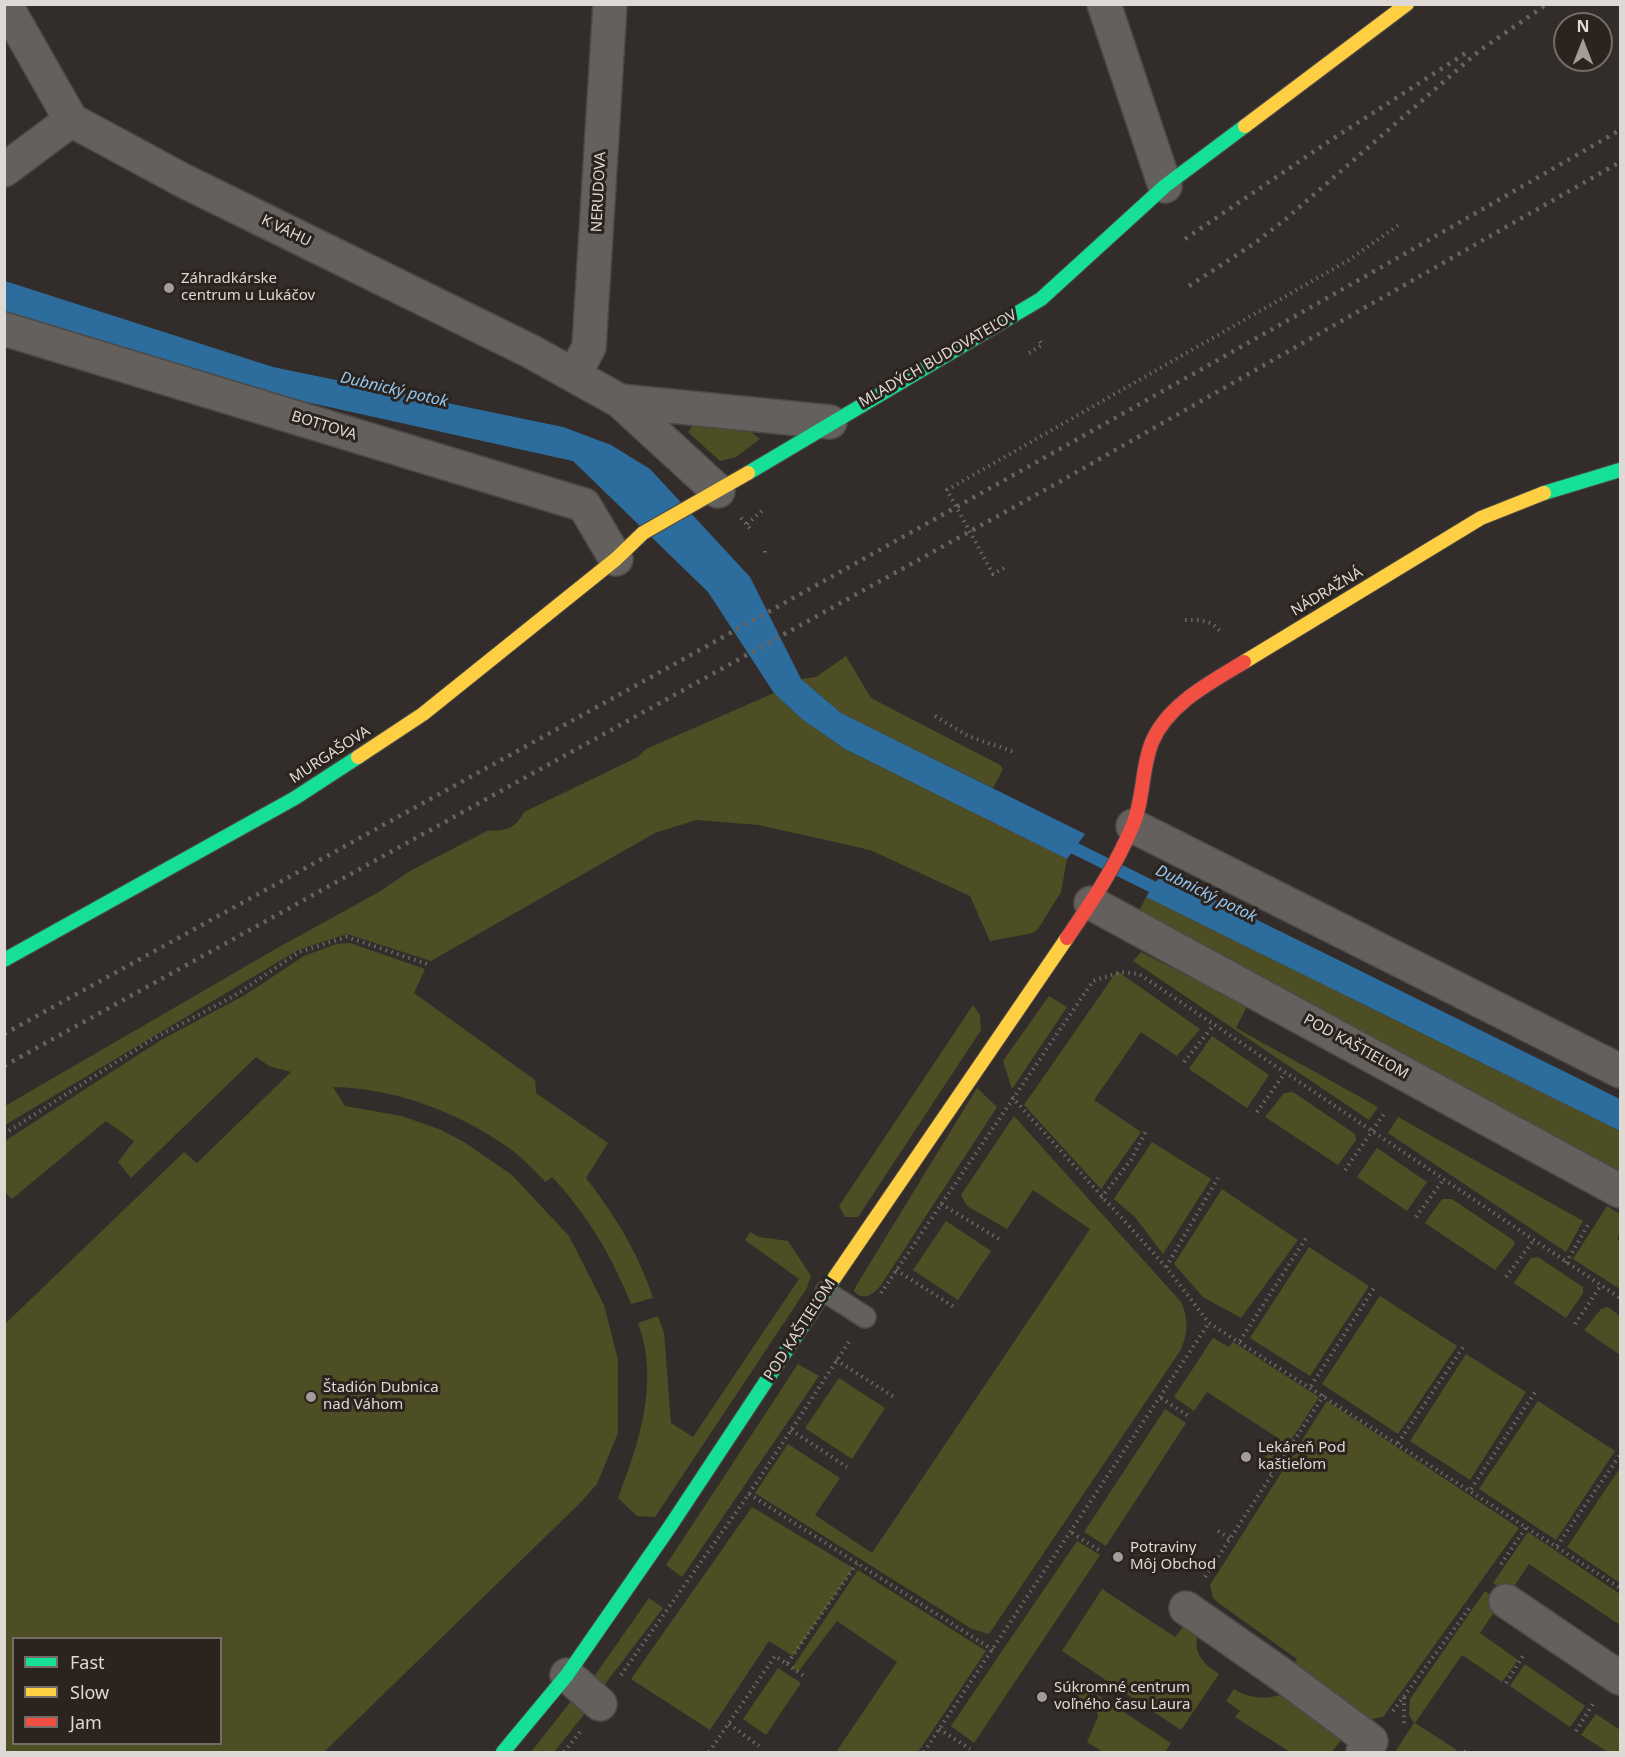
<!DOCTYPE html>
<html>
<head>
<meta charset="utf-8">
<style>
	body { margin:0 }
	#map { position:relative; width:1625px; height:1757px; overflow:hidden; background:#322d2a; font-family:"Noto Sans",sans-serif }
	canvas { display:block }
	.frame { position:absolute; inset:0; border:6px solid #dfd9d6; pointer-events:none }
	.legend { position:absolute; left:12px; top:1637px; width:210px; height:108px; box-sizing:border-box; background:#2b231d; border:2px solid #736c67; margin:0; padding:8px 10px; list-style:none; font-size:18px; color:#dfd9d6 }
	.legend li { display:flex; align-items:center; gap:12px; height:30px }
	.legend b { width:30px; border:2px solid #736c67 }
	.north { position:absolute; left:1553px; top:12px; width:60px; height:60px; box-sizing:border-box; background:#2b231d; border:2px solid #736c67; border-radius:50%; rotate:0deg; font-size:16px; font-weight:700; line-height:24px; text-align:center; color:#dfd9d6 }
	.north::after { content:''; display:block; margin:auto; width:21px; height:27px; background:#a29d9a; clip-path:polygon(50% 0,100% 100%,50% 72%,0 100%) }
</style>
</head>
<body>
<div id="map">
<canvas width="1625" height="1757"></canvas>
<div class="frame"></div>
<ul class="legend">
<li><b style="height:8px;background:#16e098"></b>Fast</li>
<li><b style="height:8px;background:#ffcf43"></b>Slow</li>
<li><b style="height:8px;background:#f24e42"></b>Jam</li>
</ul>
<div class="north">N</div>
</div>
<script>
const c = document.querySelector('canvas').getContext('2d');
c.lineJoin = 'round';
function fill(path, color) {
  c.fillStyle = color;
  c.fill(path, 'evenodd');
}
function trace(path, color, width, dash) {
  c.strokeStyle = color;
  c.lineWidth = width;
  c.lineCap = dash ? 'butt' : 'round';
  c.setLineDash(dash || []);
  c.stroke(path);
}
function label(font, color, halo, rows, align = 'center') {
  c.font = font + ' "Noto Sans",sans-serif';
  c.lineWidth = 6;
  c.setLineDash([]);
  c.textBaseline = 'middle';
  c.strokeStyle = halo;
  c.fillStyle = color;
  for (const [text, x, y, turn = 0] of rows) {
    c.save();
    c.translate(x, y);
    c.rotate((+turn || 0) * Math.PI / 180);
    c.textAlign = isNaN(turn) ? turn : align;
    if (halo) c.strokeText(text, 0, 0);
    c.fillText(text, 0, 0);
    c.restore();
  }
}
const green = new Path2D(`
	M 695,422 L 749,430 L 760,439 L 736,457 L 720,461 L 688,432 Z
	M 846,656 L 871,698 L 1000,765 L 1003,769 L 993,788 L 841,713 L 801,679 L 816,677 Z
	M 774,693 L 803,720 L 845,749 L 1067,859 L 1061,892 L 1038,929 L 1033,933 L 990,941 L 970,896 L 870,850 L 759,825 L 696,820 L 655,833 L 431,961 L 347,934 L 298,950 L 5,1125 L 5,1106 L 279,947 L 379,892 L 410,871 L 487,831 C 505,830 514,831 524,812 L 638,757 L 646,749 Z
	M 1146,897 L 1620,1131 L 1620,1173 L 1139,911 Z
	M 350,943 L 425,969 L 414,993 L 535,1080 L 536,1093 L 608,1143 L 586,1178 C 614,1214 639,1254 653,1298 L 631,1304 C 612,1256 587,1214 552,1177 L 546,1182 C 534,1171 522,1157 509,1148 C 458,1112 395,1088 333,1087 L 345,1106 L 402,1116 L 441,1130 L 464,1142 L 512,1175 L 569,1236 L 604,1305 L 618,1360 L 618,1433 L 597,1484 L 579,1504 L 324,1752 L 5,1752 L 5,1324 L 184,1152 L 197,1163 L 291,1072 L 269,1066 L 256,1057 L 131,1178 L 118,1162 L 134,1141 L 106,1121 L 12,1199 L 5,1192 L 5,1141 L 161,1040 L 245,995 L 304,956 L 336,944 ZM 14,1638 L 220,1638 L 220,1744 L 14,1744 Z
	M 1141,952 L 1247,1006 L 1236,1028 L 1378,1107 L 1369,1120 L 1133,961 Z
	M 1117,971 L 1200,1029 L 1177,1056 L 1141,1032 L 1094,1100 L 1141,1132 L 1101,1189 L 1024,1105 Z
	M 1049,996 L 1067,1007 L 1012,1089 L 1003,1061 Z
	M 973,1005 L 980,1015 L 981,1030 L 858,1217 L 845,1217 L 839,1206 Z
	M 1212,1036 L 1269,1075 L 1247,1108 L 1189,1069 Z
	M 977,1088 L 997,1107 L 881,1285 C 874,1294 863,1302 854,1291 L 856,1286 Z
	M 1293,1092 L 1355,1134 L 1356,1140 L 1338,1165 L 1265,1117 L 1284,1093 Z
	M 1014,1116 L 1181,1302 C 1189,1319 1188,1335 1180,1351 L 989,1634 L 972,1629 L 755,1493 L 788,1444 L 840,1478 L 815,1515 L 872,1553 L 1090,1229 L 1033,1190 L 1007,1229 L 967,1206 L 961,1195 Z
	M 1398,1117 L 1583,1221 L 1566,1252 L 1388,1133 Z
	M 1152,1142 L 1211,1179 L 1163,1254 L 1135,1217 L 1114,1199 Z
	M 1377,1148 L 1427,1182 L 1407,1211 L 1357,1177 Z
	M 1222,1189 L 1298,1240 L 1241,1318 L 1203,1297 L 1174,1264 Z
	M 1442,1199 L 1452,1199 L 1513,1240 L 1515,1244 L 1495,1270 L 1425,1223 Z
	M 1607,1206 L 1620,1214 L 1620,1233 L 1617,1239 L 1620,1241 L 1620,1289 L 1573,1259 Z
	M 946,1221 L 991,1251 L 958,1300 L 913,1270 Z
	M 750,1232 L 759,1237 L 788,1241 L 811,1276 L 807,1288 L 655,1517 L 637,1516 L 618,1498 C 639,1443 660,1381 638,1323 L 658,1316 L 664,1333 L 671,1423 L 693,1437 L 799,1279 L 745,1240 Z
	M 1309,1247 L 1369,1286 L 1310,1376 L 1250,1338 Z
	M 1538,1257 L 1583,1287 L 1583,1293 L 1566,1318 L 1514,1283 L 1531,1258 Z
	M 1380,1296 L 1457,1346 L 1398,1434 L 1322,1384 Z
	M 1608,1307 L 1620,1316 L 1620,1355 L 1584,1330 L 1601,1309 Z
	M 1213,1338 L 1229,1347 L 1233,1342 L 1319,1397 L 1274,1466 L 1264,1460 L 1278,1438 L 1207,1392 L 1194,1411 L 1174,1397 Z
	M 1466,1354 L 1526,1392 L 1470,1480 L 1410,1441 Z
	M 798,1364 L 819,1376 L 682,1577 L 666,1565 Z
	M 839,1378 L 885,1408 L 852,1459 L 805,1428 Z
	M 1327,1401 L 1519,1528 L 1383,1717 L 1361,1721 L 1292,1667 L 1297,1659 L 1220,1604 L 1213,1598 L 1210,1585 Z
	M 1538,1401 L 1615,1451 L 1556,1540 L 1479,1489 Z
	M 1165,1409 L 1186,1423 L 1106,1546 L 1084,1532 Z
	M 1620,1468 L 1620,1583 L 1567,1547 Z
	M 752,1507 L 853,1568 L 793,1656 L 769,1641 L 710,1730 L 631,1679 Z
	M 1528,1532 L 1620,1594 L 1620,1625 L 1529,1564 L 1509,1594 L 1493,1583 Z
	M 1077,1541 L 1100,1555 L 974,1743 L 951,1726 Z
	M 858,1570 L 986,1651 L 918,1752 L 836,1752 L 897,1662 L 837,1621 L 798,1672 L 792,1668 Z
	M 1102,1589 L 1175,1637 L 1183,1627 L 1192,1625 L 1199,1631 C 1191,1651 1203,1664 1219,1674 L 1181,1730 L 1062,1651 Z
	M 1485,1591 L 1501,1602 L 1480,1633 L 1518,1660 L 1502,1682 L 1462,1655 L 1415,1723 L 1457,1750 L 1455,1752 L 1395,1752 L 1414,1723 L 1409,1715 L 1410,1699 Z
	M 649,1598 L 663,1608 L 599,1692 L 591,1681 Z
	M 1525,1664 L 1585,1706 L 1570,1727 L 1510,1686 Z
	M 778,1668 L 801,1683 L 766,1735 L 743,1719 Z
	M 1070,1677 L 1171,1743 L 1165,1752 L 1103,1752 L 1087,1742 L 1098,1717 L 1096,1709 L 1063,1686 Z
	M 1234,1689 C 1249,1699 1269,1700 1286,1693 L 1347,1732 L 1332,1752 L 1290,1752 L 1235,1717 L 1240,1711 L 1226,1701 Z
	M 571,1701 L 586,1712 L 554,1752 L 531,1752 Z
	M 1596,1714 L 1620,1730 L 1620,1752 L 1608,1752 L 1581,1735 Z`);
const water = new Path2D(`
	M 5,281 L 273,367 L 563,427 L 611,445 L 650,469 L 750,577 L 801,679 L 841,713 L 1085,834 L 1067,859 L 845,749 L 803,720 L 774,693 L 708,592 L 573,461 L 225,384 L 5,311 Z
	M 1162,873 L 1620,1099 L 1620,1131 L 1146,897 Z`);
const stream = new Path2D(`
	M 1062,842 L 1167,894`);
const path = new Path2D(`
	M 1029,353 L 1042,345 L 1039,340
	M 741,518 L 752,531
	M 747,524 L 764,509
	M 765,551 L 765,553
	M 1004,568 L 993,574 L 947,490 L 1349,260 L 1400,224
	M 1185,620 C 1199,620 1212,619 1221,633
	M 935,716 L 968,736 L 1014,752
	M 1184,1062 L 1213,1026
	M 1012,1097 L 1166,1267 L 1209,1323 L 1620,1588
	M 1257,1112 L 1284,1074
	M 4,1134 L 151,1040 L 234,996 L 299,952 L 347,937 L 427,964
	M 1345,1170 L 1386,1111
	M 1101,1198 L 1131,1160 L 1146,1131
	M 941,1204 L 999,1239
	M 1416,1217 L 1443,1180
	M 1566,1263 L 1589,1223
	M 1166,1267 L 1218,1178
	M 896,1270 L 954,1307
	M 1506,1277 L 1533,1241
	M 881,1293 L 1093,981 L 1121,972 L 1139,974 L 1620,1298
	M 1575,1324 L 1601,1285
	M 1240,1341 L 1306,1238
	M 836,1360 L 894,1397
	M 1311,1386 L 1376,1285
	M 1161,1398 L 1190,1417
	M 791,1430 L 847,1467
	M 1398,1443 L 1464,1346
	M 1260,1466 L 1273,1474
	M 1471,1489 L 1535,1392
	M 749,1494 L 993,1650
	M 1218,1531 L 1230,1539
	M 1072,1533 L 1102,1552
	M 1557,1546 L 1620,1455
	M 1501,1564 L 1527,1526
	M 1205,1577 L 1324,1395
	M 787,1664 L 805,1677
	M 621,1675 L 749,1494 L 849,1342
	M 1506,1683 L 1523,1656
	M 1393,1711 L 1471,1606
	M 1404,1723 L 1404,1695
	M 729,1724 L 759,1746
	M 939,1729 L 970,1749
	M 1576,1731 L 1593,1704
	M 564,1752 L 580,1732
	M 709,1752 L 775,1656 L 787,1664 L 857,1563
	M 924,1752 L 1209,1323
	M 1465,1752 L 1467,1750`);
const lane = new Path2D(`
	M 826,1292 L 865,1317`);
const street = new Path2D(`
	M 5,4 L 71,120 L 184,181 L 530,351 L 620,401 L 718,491
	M 1104,4 L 1165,186
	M 4,170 L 71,120
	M 4,329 L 584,505 L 616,559
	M 574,375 L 589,347 L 610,4
	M 620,401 L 830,422
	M 1133,826 L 1620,1071
	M 1091,903 L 1620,1191
	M 1506,1601 L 1620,1678
	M 1186,1608 L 1285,1677 L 1371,1741 L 1363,1752
	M 567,1675 L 600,1704`);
const fast = new Path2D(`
	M 748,473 L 1041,299 L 1165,186 L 1245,126
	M 1544,493 L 1620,470
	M 4,960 L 295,798 L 358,757
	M 503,1752 L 567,1675 L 669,1528 L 835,1277`);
const slow = new Path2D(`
	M 1245,126 L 1407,4
	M 1244,662 L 1481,518 L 1544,493
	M 358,757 L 423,714 L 616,559 L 643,533 L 748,473
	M 835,1277 L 1067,938`);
const jam = new Path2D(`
	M 1067,938 C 1091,903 1116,866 1132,827 C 1144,801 1141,769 1152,742 C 1168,704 1210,683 1244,662`);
const rail = new Path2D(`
	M 1185,239 L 1331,140 L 1469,51
	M 1189,286 L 1255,243 L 1287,218 L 1479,51 L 1547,4
	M 4,1034 C 545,736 1086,439 1620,130
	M 4,1066 L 1061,481 L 1620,162`);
const markers = [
	[169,288,6,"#a29d9a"],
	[311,1397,6,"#a29d9a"],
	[1246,1457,6,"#a29d9a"],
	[1118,1557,6,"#a29d9a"],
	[1042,1697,6,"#a29d9a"]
];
const streetNames = [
	["NERUDOVA",599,192,-87],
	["K VÁHU",286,231,26],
	["MLADÝCH BUDOVATEĽOV",938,359,-30],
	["BOTTOVA",324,426,17],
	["NÁDRAŽNÁ",1327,592,-31],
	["MURGAŠOVA",330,755,-33],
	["POD KAŠTIEĽOM",1356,1047,29],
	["POD KAŠTIEĽOM",800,1330,-57]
];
const poiNames = [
	["Záhradkárske",181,279],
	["centrum u Lukáčov",181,296],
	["Štadión Dubnica",323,1388],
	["nad Váhom",323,1405],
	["Lekáreň Pod",1258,1448],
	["kaštieľom",1258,1465],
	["Potraviny",1130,1548],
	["Môj Obchod",1130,1565],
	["Súkromné centrum",1054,1688],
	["voľného času Laura",1054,1705]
];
const waterNames = [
	["Dubnický potok",394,390,13],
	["Dubnický potok",1206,894,26]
];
fill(green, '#4e4e24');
fill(water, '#2d6d9e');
trace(stream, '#2d6d9e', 12);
trace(lane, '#4d4946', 24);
trace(street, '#4d4946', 36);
trace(fast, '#4d4946', 16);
trace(slow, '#4d4946', 16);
trace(jam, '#4d4946', 16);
trace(path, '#6b6866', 4, [1.5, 4.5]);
trace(lane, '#63605e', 21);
trace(street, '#63605e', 33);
trace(fast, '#16e098', 14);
trace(slow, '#ffcf43', 14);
trace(jam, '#f24e42', 14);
trace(rail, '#666360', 4.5, [3, 6]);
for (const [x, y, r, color] of markers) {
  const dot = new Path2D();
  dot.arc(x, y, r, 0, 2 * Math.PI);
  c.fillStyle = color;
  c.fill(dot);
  trace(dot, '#2b231d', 2);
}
label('15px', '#dfd9d6', '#2b231d', streetNames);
label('15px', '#dfd9d6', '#2b231d', poiNames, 'left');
label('italic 16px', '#92c6f3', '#2b231d', waterNames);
</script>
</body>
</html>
